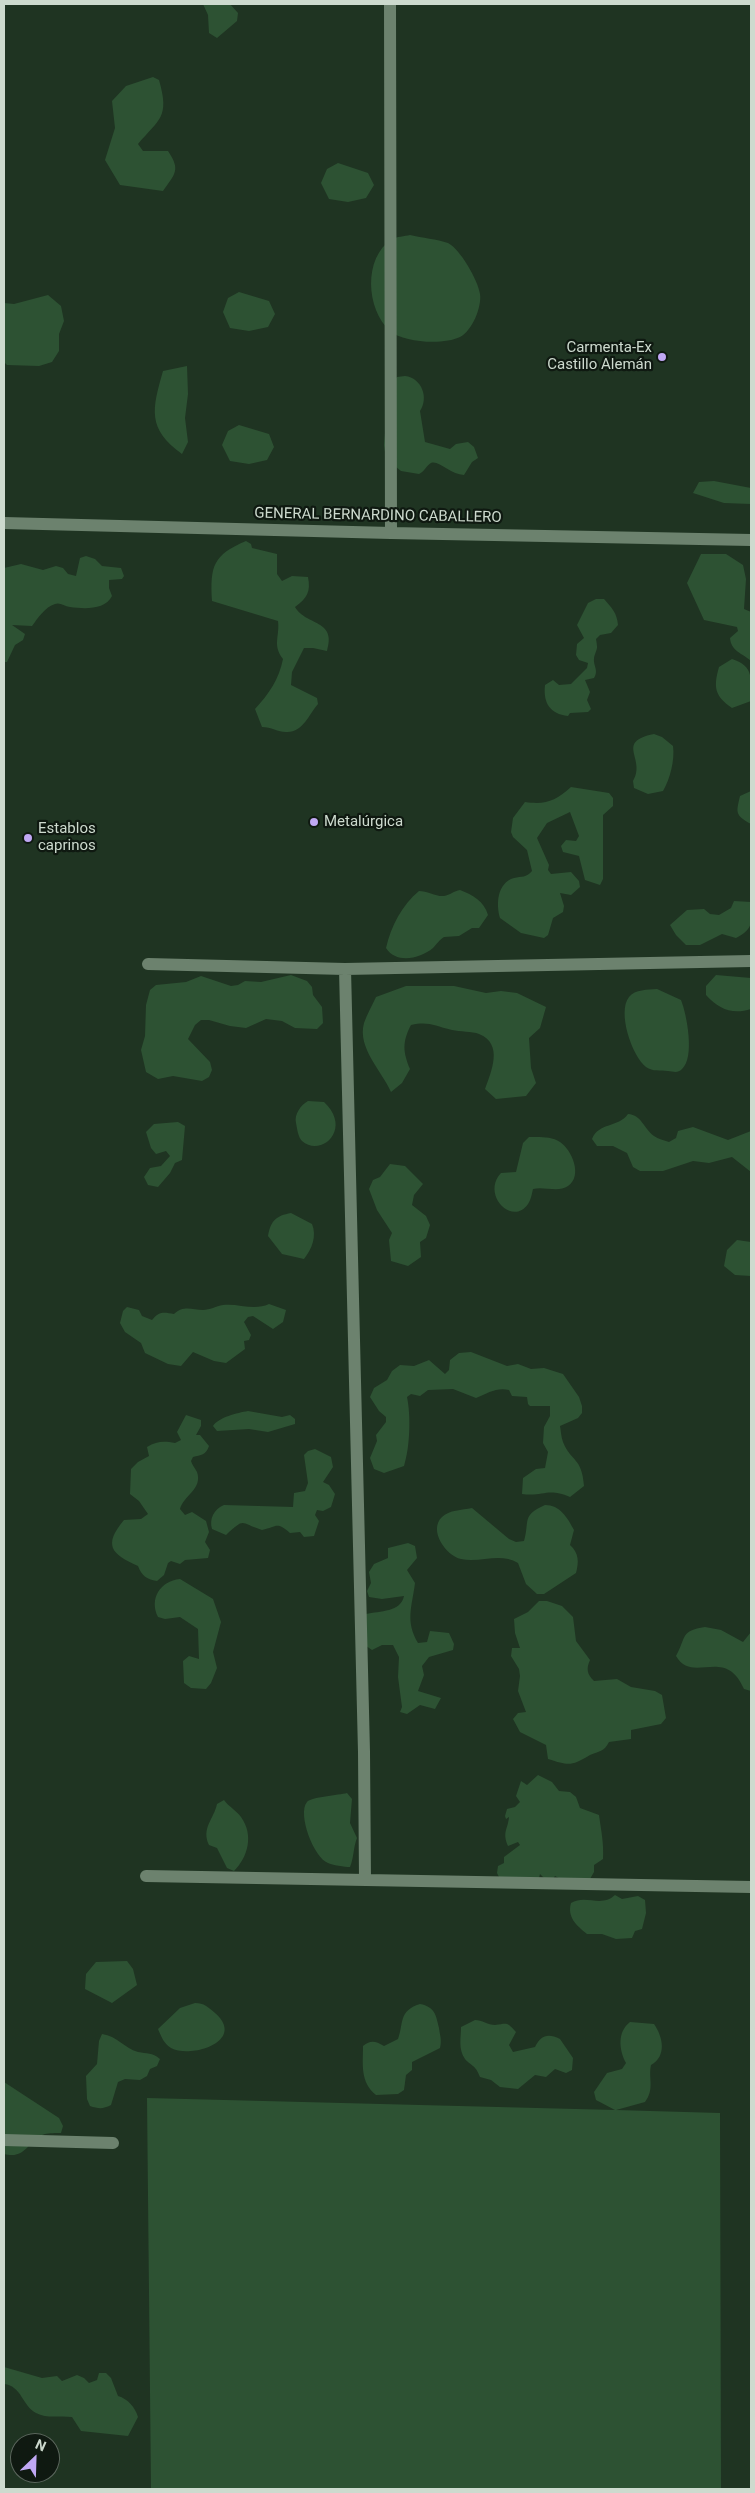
<!DOCTYPE html>
<html>
<head>
<meta charset="utf-8">
<style>
	body { margin:0 }
	#map { position:relative; width:755px; height:2493px; overflow:hidden; background:#1f3422; font-family:Roboto,sans-serif }
	canvas { display:block }
	.frame { position:absolute; inset:0; border:5px solid #cddace; pointer-events:none }
	.north { position:absolute; left:10px; top:2433px; width:50px; height:50px; box-sizing:border-box; background:#0f1911; border:1px solid #5b665d; border-radius:50%; rotate:24deg; font-size:14px; font-weight:700; line-height:20px; text-align:center; color:#cddace }
	.north::after { content:''; display:block; margin:auto; width:18px; height:22px; background:#c0a8f4; clip-path:polygon(50% 0,100% 100%,50% 72%,0 100%) }
</style>
</head>
<body>
<div id="map">
<canvas width="755" height="2493"></canvas>
<div class="frame"></div>
<div class="north">N</div>
</div>
<script>
const c = document.querySelector('canvas').getContext('2d');
c.lineJoin = 'round';
function fill(path, color) {
  c.fillStyle = color;
  c.fill(path, 'evenodd');
}
function trace(path, color, width, dash) {
  c.strokeStyle = color;
  c.lineWidth = width;
  c.lineCap = dash ? 'butt' : 'round';
  c.setLineDash(dash || []);
  c.stroke(path);
}
function label(font, color, halo, rows, align = 'center') {
  c.font = font + ' Roboto,sans-serif';
  c.lineWidth = 4.5;
  c.setLineDash([]);
  c.textBaseline = 'middle';
  c.strokeStyle = halo;
  c.fillStyle = color;
  for (const [text, x, y, turn = 0] of rows) {
    c.save();
    c.translate(x, y);
    c.rotate((+turn || 0) * Math.PI / 180);
    c.textAlign = isNaN(turn) ? turn : align;
    if (halo) c.strokeText(text, 0, 0);
    c.fillText(text, 0, 0);
    c.restore();
  }
}
const green = new Path2D(`
	M 203,4 L 230,4 L 238,13 L 237,21 L 217,38 L 209,33 L 208,15 Z
	M 153,77 L 159,80 C 170,118 159,119 138,144 L 143,151 L 168,151 C 181,170 175,174 163,191 L 120,185 L 105,160 L 115,128 L 112,101 L 126,86 Z
	M 338,163 L 368,173 L 374,185 L 366,198 L 348,202 L 329,199 L 321,183 L 327,169 Z
	M 410,235 C 422,238 437,239 448,243 C 460,249 478,280 480,294 C 482,307 472,331 460,337 C 444,345 404,343 390,331 C 366,309 363,258 392,239 C 396,237 405,236 410,235 Z
	M 239,292 L 269,301 L 275,314 L 268,327 L 249,331 L 230,328 L 223,312 L 228,298 Z
	M 48,295 L 61,306 L 64,321 L 59,334 L 59,351 L 52,362 L 39,366 L 7,365 L 4,362 L 4,303 L 14,304 Z
	M 187,366 L 188,394 L 185,418 L 188,442 L 182,454 C 147,429 152,409 163,371 Z
	M 405,376 C 422,378 429,398 420,411 L 425,442 L 450,449 L 456,444 L 468,442 L 474,447 L 478,458 L 472,462 L 464,475 C 451,475 439,460 431,463 C 427,465 424,472 419,474 L 401,471 L 386,459 L 384,445 L 389,386 L 397,377 Z
	M 239,425 L 269,434 L 274,447 L 267,460 L 249,464 L 230,461 L 222,445 L 228,431 Z
	M 714,481 L 751,488 L 751,504 L 724,503 L 693,493 L 699,482 Z
	M 246,541 L 251,544 L 252,548 L 277,554 L 277,574 L 282,581 L 292,576 L 308,577 C 311,592 307,598 295,607 C 306,626 337,619 327,651 L 313,648 L 304,648 L 292,672 L 291,685 L 317,698 L 318,704 C 309,714 303,733 286,732 C 278,732 271,727 262,727 L 255,709 C 269,694 279,679 283,659 C 272,645 280,636 278,621 L 212,601 C 210,566 213,555 246,541 Z
	M 701,554 L 726,554 L 743,565 L 746,579 L 744,609 L 751,612 L 751,661 C 742,653 731,651 730,638 L 738,631 L 737,627 L 704,620 L 687,583 Z
	M 86,556 L 95,559 L 102,566 L 121,568 L 124,576 L 122,579 L 109,580 L 109,588 L 112,596 C 105,610 85,609 70,607 C 64,606 60,602 55,604 C 45,607 38,618 32,626 L 12,625 L 25,634 L 23,640 L 15,645 L 7,662 L 4,662 L 4,568 L 21,564 L 43,570 L 56,566 L 63,568 L 68,574 L 76,576 L 80,558 Z
	M 596,599 L 604,599 C 612,608 617,613 618,625 L 611,633 L 600,635 L 596,639 C 598,651 597,647 594,658 C 593,666 599,670 594,678 L 585,680 L 590,692 L 587,700 L 591,709 L 588,712 L 570,713 L 568,716 C 550,714 543,703 545,685 L 553,680 L 559,685 L 571,684 L 587,668 L 588,663 L 579,660 L 576,655 L 577,644 L 584,638 L 577,625 L 588,603 Z
	M 732,659 C 755,666 751,681 751,701 L 732,708 C 715,696 713,688 719,667 Z
	M 654,734 L 662,737 L 673,746 C 675,760 670,779 663,791 L 648,794 L 634,788 L 633,781 C 647,759 614,742 654,734 Z
	M 571,787 L 609,793 L 613,798 L 613,806 L 603,815 L 603,879 L 600,885 L 585,880 L 579,856 L 563,852 L 561,846 L 566,840 L 576,841 L 579,836 L 570,812 L 547,823 L 537,838 L 549,865 L 548,870 L 551,874 L 571,872 L 579,881 L 580,887 L 571,895 L 560,893 L 564,906 L 563,912 L 553,918 L 548,935 L 544,938 L 521,933 L 500,918 C 496,904 497,883 514,878 C 522,876 526,878 532,871 L 527,850 L 513,837 L 511,832 L 513,818 L 525,802 C 546,805 555,801 571,787 Z
	M 751,791 L 751,824 C 735,815 736,813 740,796 Z
	M 460,890 C 473,895 484,901 488,915 L 479,928 L 472,928 L 459,936 L 444,937 C 439,940 437,944 433,948 C 420,959 396,964 386,948 C 391,926 402,905 419,891 C 427,891 437,897 444,896 C 450,895 454,891 460,890 Z
	M 734,901 L 751,902 C 751,922 755,928 736,938 L 722,934 L 700,945 L 686,945 L 676,935 L 670,925 L 687,910 L 704,909 L 710,914 L 719,915 L 731,908 Z
	M 291,975 L 307,981 L 312,987 L 313,995 L 322,1007 L 323,1023 L 317,1029 L 295,1028 L 282,1021 L 266,1019 L 246,1028 L 230,1026 L 209,1020 L 201,1020 L 195,1025 L 188,1039 L 210,1062 L 212,1070 L 209,1077 L 202,1081 L 173,1076 L 158,1079 L 146,1072 L 141,1050 L 145,1036 L 146,1005 L 150,990 L 156,985 L 186,982 L 201,976 L 231,986 L 238,985 L 245,981 L 261,982 Z
	M 716,975 L 751,978 L 751,1009 C 732,1015 719,1009 706,995 L 706,986 Z
	M 406,986 L 454,986 L 486,993 L 501,991 L 517,993 L 546,1007 L 540,1028 L 529,1038 L 531,1068 L 536,1083 L 526,1096 L 496,1099 L 485,1089 C 491,1072 504,1044 479,1034 C 472,1031 460,1032 452,1030 C 434,1026 429,1021 411,1025 C 402,1042 403,1052 410,1069 L 402,1083 L 391,1092 C 382,1071 357,1048 364,1023 C 367,1014 372,1006 376,997 Z
	M 657,989 L 681,1000 C 687,1015 695,1058 682,1069 C 677,1074 673,1071 668,1071 C 660,1070 653,1072 646,1067 C 632,1056 617,1012 629,997 C 635,989 648,990 657,989 Z
	M 308,1101 L 324,1102 C 353,1129 321,1158 302,1141 C 298,1137 297,1128 296,1123 C 294,1114 301,1105 308,1101 Z
	M 628,1114 C 642,1115 643,1128 654,1136 C 658,1139 664,1140 669,1142 L 676,1138 L 678,1131 L 693,1127 L 728,1140 L 751,1131 L 751,1172 L 732,1157 L 709,1163 L 693,1161 L 663,1171 L 640,1171 L 633,1167 L 627,1153 L 613,1146 L 597,1146 L 592,1139 C 599,1122 618,1128 628,1114 Z
	M 178,1122 L 185,1126 L 182,1160 L 175,1163 L 170,1173 L 158,1187 L 148,1185 L 144,1177 L 150,1168 L 161,1166 L 170,1156 L 166,1151 L 156,1154 L 151,1148 L 146,1132 L 154,1124 Z
	M 529,1137 C 539,1137 551,1136 560,1142 C 572,1150 583,1176 568,1186 C 558,1193 544,1186 533,1189 C 532,1193 531,1200 528,1204 C 512,1227 481,1194 501,1173 L 516,1172 L 523,1143 Z
	M 390,1164 L 405,1166 L 423,1184 L 414,1195 L 412,1205 L 426,1216 L 430,1225 L 426,1238 L 420,1242 L 421,1257 L 408,1266 L 391,1261 L 389,1240 L 392,1233 L 377,1210 L 369,1189 L 373,1180 L 380,1177 Z
	M 291,1213 L 312,1224 C 317,1236 312,1249 304,1259 L 282,1254 L 268,1236 C 271,1220 276,1216 291,1213 Z
	M 737,1240 L 751,1242 L 751,1276 L 735,1275 L 724,1266 L 727,1250 Z
	M 269,1304 L 286,1310 L 283,1322 L 273,1329 L 253,1316 L 248,1317 L 244,1322 L 251,1335 L 249,1340 L 244,1341 L 245,1349 L 226,1363 L 214,1361 L 193,1352 L 181,1366 L 168,1364 L 145,1353 L 141,1343 L 125,1332 L 120,1323 L 123,1311 L 127,1307 L 139,1310 L 142,1316 L 152,1320 C 159,1311 164,1312 174,1314 C 184,1305 192,1310 203,1310 C 210,1310 216,1306 223,1305 C 238,1303 254,1311 269,1304 Z
	M 471,1352 L 507,1366 L 518,1364 L 531,1369 L 544,1368 L 563,1374 L 579,1397 L 582,1406 L 582,1413 L 578,1418 L 560,1426 C 561,1431 561,1437 563,1442 C 571,1462 582,1457 584,1486 L 570,1497 C 547,1487 544,1497 522,1494 L 523,1478 L 536,1469 L 545,1468 L 548,1452 L 543,1443 L 544,1427 L 550,1416 L 550,1406 L 530,1406 L 528,1404 L 527,1397 L 512,1396 L 509,1390 C 497,1387 488,1393 476,1398 L 453,1389 L 428,1390 L 420,1396 L 411,1394 L 407,1397 C 411,1416 410,1447 404,1466 L 384,1473 L 374,1469 L 370,1458 L 377,1441 L 376,1435 L 386,1422 L 386,1417 L 379,1411 L 370,1397 L 374,1388 L 387,1380 L 392,1371 L 400,1365 L 414,1366 L 429,1360 L 445,1374 L 449,1370 L 450,1360 L 459,1353 Z
	M 248,1411 L 282,1417 L 290,1415 L 295,1419 L 295,1424 L 268,1432 L 249,1429 L 217,1431 L 213,1426 C 219,1417 237,1413 248,1411 Z
	M 186,1415 L 201,1420 L 201,1426 L 196,1435 L 200,1435 L 209,1446 C 206,1455 201,1455 193,1457 L 191,1461 C 192,1465 195,1468 197,1472 C 203,1489 183,1496 180,1509 L 185,1515 L 192,1512 L 206,1521 L 209,1532 L 205,1542 L 210,1550 L 208,1558 L 185,1560 L 180,1564 L 171,1561 L 168,1563 L 164,1575 L 157,1581 C 146,1579 142,1576 138,1566 C 111,1554 103,1545 124,1520 L 141,1519 L 148,1514 L 139,1501 L 130,1494 L 131,1469 L 138,1462 L 149,1456 L 147,1447 C 157,1441 164,1441 175,1443 L 181,1440 L 177,1432 Z
	M 315,1449 L 331,1457 L 333,1467 L 323,1482 L 329,1485 L 335,1494 L 331,1507 L 323,1511 L 317,1510 L 315,1515 L 319,1521 L 314,1536 L 304,1537 L 300,1532 L 290,1533 C 276,1521 277,1527 262,1530 C 239,1523 246,1517 226,1535 L 212,1529 C 209,1519 214,1509 224,1505 L 293,1507 L 294,1493 L 305,1491 L 308,1483 L 304,1455 L 308,1451 Z
	M 545,1505 C 560,1505 567,1517 574,1530 L 570,1545 C 579,1553 579,1562 576,1573 L 544,1594 L 537,1594 L 526,1584 L 518,1563 C 500,1552 481,1563 461,1559 C 446,1556 428,1530 442,1517 C 449,1510 462,1510 472,1508 L 509,1539 L 516,1542 L 524,1541 C 530,1520 521,1516 545,1505 Z
	M 408,1543 L 415,1546 L 417,1558 L 407,1570 L 415,1583 C 412,1607 405,1621 418,1643 L 427,1642 L 430,1631 L 449,1633 L 454,1644 L 453,1650 L 429,1657 L 422,1666 L 424,1675 L 418,1691 L 441,1698 L 435,1709 L 420,1705 L 407,1714 L 400,1712 L 402,1707 L 398,1677 L 399,1657 L 393,1645 L 382,1645 L 372,1650 L 359,1641 L 366,1614 C 380,1611 401,1612 404,1596 L 382,1599 L 369,1597 L 367,1591 L 371,1583 L 369,1572 L 374,1564 L 388,1558 L 388,1548 Z
	M 180,1579 L 213,1599 L 221,1622 L 213,1652 L 217,1668 L 211,1683 L 206,1689 L 191,1688 L 184,1683 L 183,1661 L 189,1656 L 199,1659 L 198,1629 L 180,1617 L 165,1619 L 158,1617 C 149,1599 160,1581 180,1579 Z
	M 539,1601 L 547,1601 L 562,1606 L 573,1617 L 576,1641 L 590,1660 C 586,1669 587,1674 594,1681 L 617,1679 L 631,1687 L 655,1691 L 662,1695 L 666,1718 L 661,1724 L 631,1730 L 631,1739 L 609,1742 C 604,1752 599,1751 590,1755 C 571,1766 570,1766 548,1759 L 546,1745 L 520,1732 L 513,1719 L 518,1713 L 526,1712 L 518,1691 L 520,1676 L 519,1669 L 511,1656 L 512,1648 L 520,1648 L 515,1633 L 514,1619 L 528,1612 Z
	M 705,1627 L 721,1630 L 743,1642 L 751,1632 L 751,1691 L 744,1689 C 725,1645 693,1685 676,1656 C 687,1636 680,1631 705,1627 Z
	M 538,1775 L 552,1782 L 559,1791 L 570,1792 L 576,1797 L 580,1808 L 599,1815 C 601,1830 604,1843 603,1859 L 594,1865 L 594,1872 L 590,1879 L 566,1882 L 555,1876 L 553,1879 L 545,1879 L 540,1874 L 539,1878 L 499,1877 L 497,1873 L 498,1866 L 504,1863 L 504,1857 L 520,1845 L 518,1842 L 508,1846 C 502,1832 508,1829 509,1817 L 506,1819 L 505,1816 L 507,1809 L 515,1807 L 520,1802 L 516,1796 L 521,1781 L 527,1785 Z
	M 347,1793 L 352,1799 L 350,1823 L 357,1838 C 353,1848 354,1858 350,1867 C 345,1867 332,1865 328,1863 C 314,1858 297,1814 307,1802 C 311,1797 339,1795 347,1793 Z
	M 224,1800 C 229,1807 236,1810 241,1817 C 254,1835 248,1857 234,1871 L 227,1868 L 217,1848 L 209,1845 C 201,1828 214,1819 217,1804 Z
	M 615,1895 L 622,1899 L 638,1896 L 645,1900 L 646,1913 L 642,1929 L 635,1931 L 632,1938 L 616,1939 L 602,1934 L 587,1934 C 576,1925 567,1917 571,1903 C 586,1894 601,1908 615,1895 Z
	M 127,1961 L 133,1969 L 137,1985 L 112,2003 L 85,1989 L 86,1974 L 96,1962 Z
	M 195,2003 C 204,2003 208,2007 215,2013 C 247,2041 191,2059 171,2048 C 164,2044 161,2036 158,2029 L 180,2008 Z
	M 420,2004 C 435,2007 436,2015 439,2028 C 440,2036 442,2040 440,2048 L 412,2062 L 412,2070 L 406,2075 L 404,2090 L 398,2094 L 376,2095 C 360,2082 363,2065 363,2046 C 371,2040 375,2041 384,2046 L 398,2039 C 404,2023 398,2011 420,2004 Z
	M 475,2020 C 482,2020 488,2025 495,2025 C 507,2024 506,2021 516,2032 L 509,2045 L 513,2052 L 535,2047 C 541,2035 548,2033 560,2039 L 573,2058 L 572,2070 L 566,2073 L 555,2069 L 546,2077 L 535,2075 L 518,2089 L 500,2087 L 491,2080 L 480,2077 C 475,2064 472,2067 465,2059 C 458,2049 461,2038 461,2027 Z
	M 630,2022 L 654,2024 C 663,2037 667,2056 651,2065 C 648,2078 655,2089 645,2102 L 616,2110 L 720,2113 L 721,2489 L 151,2489 L 147,2098 L 615,2110 L 596,2100 L 594,2092 L 607,2073 L 622,2069 L 626,2063 C 619,2050 617,2032 630,2022 Z
	M 102,2034 C 117,2036 124,2048 138,2052 C 147,2054 152,2052 160,2059 L 157,2066 L 150,2069 L 147,2076 L 140,2080 L 125,2079 L 118,2082 L 111,2105 C 103,2109 99,2109 90,2106 L 87,2099 L 86,2076 L 97,2064 L 99,2041 Z
	M 4,2082 L 59,2118 L 63,2126 L 61,2133 C 56,2133 49,2133 45,2134 C 28,2139 27,2160 4,2154 Z
	M 4,2367 L 42,2378 L 57,2376 L 62,2381 L 77,2375 L 84,2378 L 89,2383 L 97,2380 L 99,2373 L 106,2373 L 111,2378 L 118,2396 C 128,2399 135,2407 138,2417 L 128,2436 L 81,2431 L 72,2417 C 60,2415 47,2419 36,2413 C 22,2406 22,2386 4,2384 Z`);
const minor = new Path2D(`
	M 390,4 L 391,533
	M 4,523 L 391,533 L 751,540
	M 148,964 L 345,969 L 751,961
	M 345,969 L 364,1752 L 365,1880
	M 146,1876 L 751,1887
	M 4,2140 L 113,2143`);
const markers = [
	[662,357,5,"#c0a8f4"],
	[314,822,5,"#c0a8f4"],
	[28,838,5,"#c0a8f4"]
];
const poiNames = [
	["Carmenta-Ex",652,348,"right"],
	["Castillo Alemán",652,365,"right"],
	["Metalúrgica",324,822],
	["Establos",38,829],
	["caprinos",38,846]
];
const streetNames = [
	["GENERAL BERNARDINO CABALLERO",378,516,1]
];
fill(green, '#2d5233');
trace(minor, '#6c826e', 12);
for (const [x, y, r, color] of markers) {
  const dot = new Path2D();
  dot.arc(x, y, r, 0, 2 * Math.PI);
  c.fillStyle = color;
  c.fill(dot);
  trace(dot, '#0f1911', 2);
}
label('15px', '#cddace', '#0f1911', poiNames, 'left');
label('15px', '#cddace', '#0f1911', streetNames);
</script>
</body>
</html>
